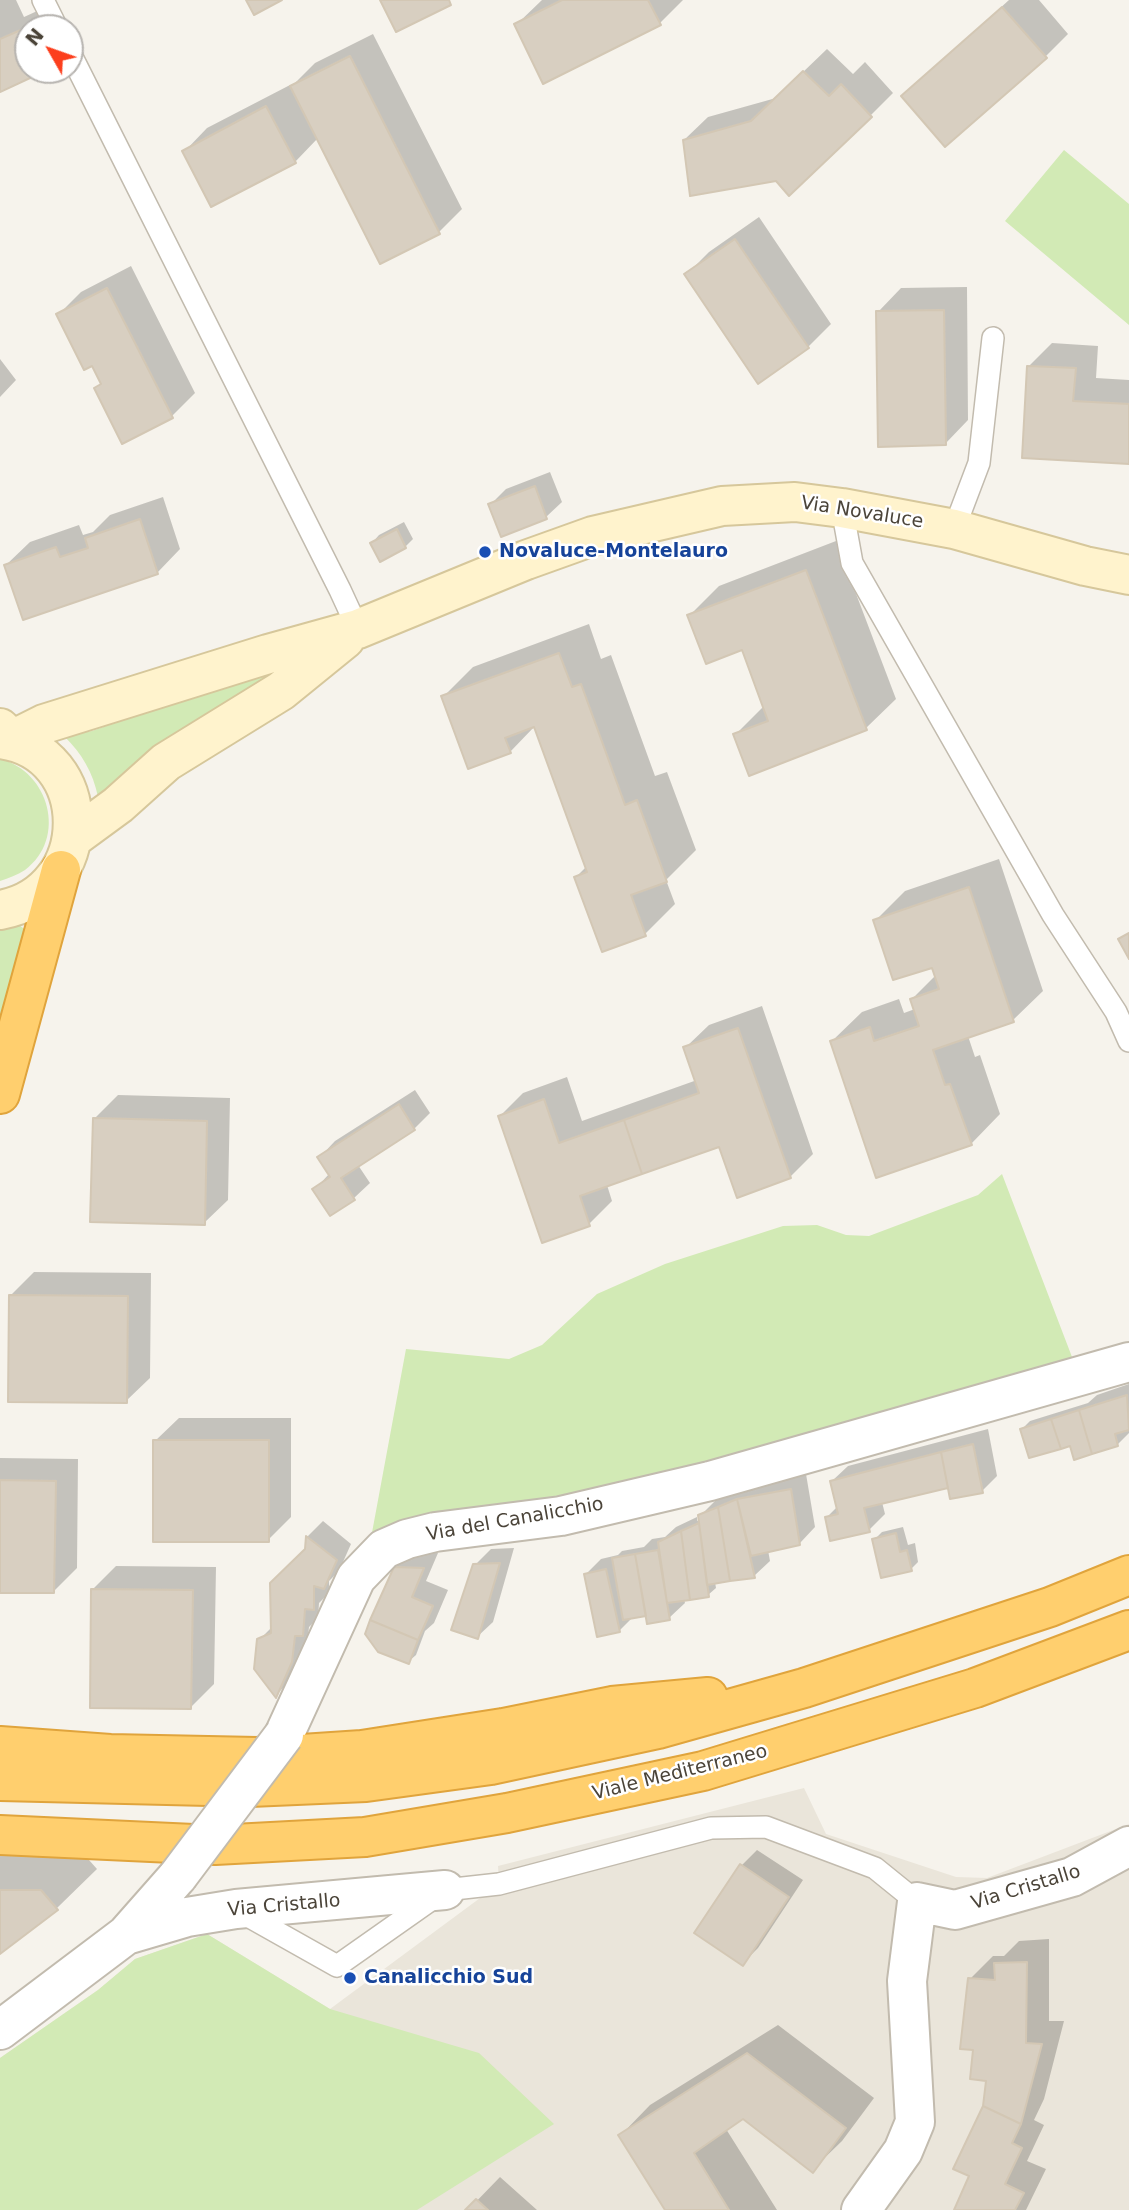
<!DOCTYPE html>
<html>
<head>
<meta charset="utf-8">
<style>
	body { margin:0 }
	#map { position:relative; width:1129px; height:2210px; overflow:hidden; background:#f6f3ec; font-family:"DejaVu Sans",sans-serif }
	canvas { display:block }
	.north { position:absolute; left:14px; top:14px; width:70px; height:70px; box-sizing:border-box; background:#fff; border:2px solid #b7b4b0; border-radius:50%; rotate:310deg; font-size:19px; font-weight:700; line-height:28px; text-align:center; color:#4b4439 }
	.north::after { content:''; display:block; margin:auto; width:24px; height:32px; background:#fc3f1d; clip-path:polygon(50% 0,100% 100%,50% 72%,0 100%) }
</style>
</head>
<body>
<div id="map">
<canvas width="1129" height="2210"></canvas>
<div class="north">N</div>
</div>
<script>
const c = document.querySelector('canvas').getContext('2d');
c.lineJoin = 'round';
function fill(path, color) {
  c.fillStyle = color;
  c.fill(path, 'evenodd');
}
function trace(path, color, width, dash) {
  c.strokeStyle = color;
  c.lineWidth = width;
  c.lineCap = dash ? 'butt' : 'round';
  c.setLineDash(dash || []);
  c.stroke(path);
}
function label(font, color, halo, rows, align = 'center') {
  c.font = font + ' "DejaVu Sans",sans-serif';
  c.lineWidth = 5;
  c.setLineDash([]);
  c.textBaseline = 'middle';
  c.strokeStyle = halo;
  c.fillStyle = color;
  for (const [text, x, y, turn = 0] of rows) {
    c.save();
    c.translate(x, y);
    c.rotate((+turn || 0) * Math.PI / 180);
    c.textAlign = isNaN(turn) ? turn : align;
    if (halo) c.strokeText(text, 0, 0);
    c.fillText(text, 0, 0);
    c.restore();
  }
}
const residential = new Path2D(`
	M 804,1788 L 826,1834 L 956,1877 L 987,1878 L 1129,1824 L 1129,2210 L 0,2210 L 0,2058 L 98,1990 L 135,1959 L 207,1934 L 330,2009 L 499,1884 L 498,1866 Z`);
const green = new Path2D(`
	M 1064,150 L 1129,204 L 1129,325 L 1005,221 Z
	M 267,669 L 275,673 L 98,797 C 93,772 82,754 64,736 L 92,731 Z
	M 0,759 C 49,771 68,838 25,870 C 17,875 9,878 0,881 Z
	M 19,925 L 27,931 L 0,1026 L 0,929 Z
	M 1002,1174 L 1072,1357 L 660,1476 L 567,1496 L 479,1509 L 371,1538 L 406,1349 L 509,1359 L 542,1345 L 597,1294 L 665,1264 L 783,1226 L 817,1225 L 846,1235 L 869,1236 L 978,1195 Z
	M 207,1934 L 330,2009 L 479,2053 L 554,2124 L 417,2210 L 0,2210 L 0,2058 L 98,1990 L 135,1959 Z`);
const shadow = new Path2D(`
	M 0,0 L 16,0 L 24,17 L 46,7 L 56,28 L 28,28 L 28,70 L 43,70 L 0,91 Z
	M 542,0 L 683,0 L 660,23 L 516,25 Z
	M 1009,0 L 1039,0 L 1068,34 L 1045,57 L 903,96 Z
	M 373,34 L 462,209 L 439,232 L 318,138 L 295,162 L 184,152 L 207,128 L 290,85 L 291,87 L 315,63 Z
	M 827,49 L 853,74 L 865,62 L 893,93 L 870,116 L 777,179 L 684,140 L 708,117 L 776,98 Z
	M 759,217 L 831,324 L 808,347 L 686,275 L 709,252 Z
	M 131,266 L 195,393 L 172,416 L 96,389 L 102,383 L 92,363 L 58,315 L 81,292 Z
	M 967,287 L 968,420 L 945,444 L 878,312 L 901,288 Z
	M 1052,343 L 1098,346 L 1096,378 L 1129,380 L 1129,463 L 1029,366 Z
	M 0,359 L 16,380 L 0,397 Z
	M 550,472 L 562,502 L 546,517 L 490,505 L 506,489 Z
	M 163,497 L 180,549 L 157,573 L 6,565 L 30,542 L 79,525 L 83,535 L 93,532 L 110,515 Z
	M 404,522 L 413,539 L 405,547 L 372,543 L 379,535 Z
	M 836,541 L 896,699 L 866,728 L 735,735 L 764,706 L 743,648 L 689,616 L 719,586 Z
	M 589,624 L 601,659 L 611,655 L 655,776 L 667,772 L 696,850 L 666,880 L 675,904 L 645,934 L 576,877 L 587,866 L 535,726 L 510,752 L 443,697 L 473,667 Z
	M 999,859 L 1043,991 L 1013,1020 L 968,1036 L 975,1057 L 980,1055 L 1000,1114 L 971,1144 L 832,1041 L 862,1012 L 899,999 L 904,1013 L 915,1009 L 912,999 L 936,975 L 933,965 L 875,921 L 905,891 Z
	M 762,1006 L 813,1154 L 790,1177 L 720,1145 L 607,1185 L 612,1201 L 589,1224 L 500,1116 L 523,1093 L 567,1077 L 582,1121 L 697,1080 L 685,1048 L 709,1025 Z
	M 415,1090 L 430,1113 L 414,1129 L 358,1165 L 370,1183 L 354,1198 L 330,1214 L 315,1189 L 330,1173 L 320,1157 L 335,1141 Z
	M 118,1095 L 230,1098 L 228,1200 L 204,1223 L 95,1118 Z
	M 34,1272 L 151,1273 L 150,1378 L 126,1401 L 11,1295 Z
	M 1129,1384 L 1129,1433 L 1117,1445 L 1071,1444 L 1022,1429 L 1030,1421 L 1088,1403 L 1097,1395 Z
	M 179,1418 L 291,1418 L 291,1517 L 268,1540 L 155,1441 Z
	M 988,1429 L 997,1476 L 982,1491 L 949,1486 L 882,1502 L 885,1514 L 869,1530 L 827,1517 L 838,1506 L 832,1481 L 848,1466 Z
	M 0,1458 L 78,1459 L 77,1568 L 53,1592 L 0,1591 Z
	M 806,1474 L 815,1527 L 800,1543 L 768,1550 L 770,1561 L 754,1576 L 715,1582 L 716,1588 L 708,1595 L 684,1599 L 685,1603 L 669,1618 L 647,1614 L 633,1617 L 619,1631 L 586,1574 L 601,1559 L 618,1555 L 622,1551 L 644,1547 L 652,1539 L 665,1537 L 676,1527 L 697,1517 L 697,1521 L 701,1519 L 700,1516 L 716,1500 L 755,1484 Z
	M 323,1521 L 351,1544 L 339,1571 L 329,1581 L 329,1593 L 319,1603 L 318,1618 L 309,1627 L 307,1645 L 291,1680 L 276,1695 L 259,1640 L 273,1626 L 306,1550 L 307,1537 Z
	M 903,1527 L 908,1545 L 915,1543 L 918,1562 L 911,1569 L 874,1540 L 882,1532 Z
	M 514,1548 L 493,1622 L 477,1637 L 475,1565 L 491,1549 Z
	M 411,1552 L 438,1553 L 426,1581 L 448,1590 L 434,1623 L 425,1631 L 416,1655 L 408,1662 L 395,1568 Z
	M 116,1566 L 216,1567 L 214,1684 L 191,1707 L 93,1589 Z
	M 757,1850 L 803,1880 L 758,1948 L 742,1964 L 742,1865 Z
	M 0,1851 L 81,1851 L 97,1869 L 57,1908 L 0,1952 Z
	M 1049,1939 L 1049,2021 L 1064,2021 L 1044,2099 L 1034,2120 L 1044,2125 L 1027,2161 L 1046,2169 L 1026,2210 L 956,2210 L 971,2176 L 988,2079 L 975,2049 L 970,1979 L 993,1956 L 1004,1956 L 1019,1941 Z
	M 778,2025 L 874,2098 L 842,2141 L 812,2170 L 743,2117 L 726,2129 L 777,2210 L 667,2210 L 621,2135 L 650,2105 Z
	M 500,2177 L 537,2210 L 468,2210 Z`);
const building = new Path2D(`
	M 246,0 L 282,0 L 254,15 Z
	M 380,0 L 449,0 L 451,5 L 396,32 Z
	M 562,0 L 648,0 L 661,25 L 543,84 L 514,24 Z
	M 1002,7 L 1047,58 L 945,147 L 901,96 Z
	M 23,29 L 28,40 L 28,70 L 42,70 L 43,72 L 0,92 L 0,39 Z
	M 350,56 L 440,234 L 380,264 L 290,86 Z
	M 803,71 L 829,96 L 841,84 L 872,117 L 789,196 L 776,181 L 690,196 L 683,140 L 751,121 Z
	M 266,106 L 296,163 L 211,207 L 182,151 Z
	M 735,239 L 809,348 L 758,384 L 684,274 Z
	M 107,288 L 173,418 L 122,444 L 94,388 L 101,384 L 92,366 L 84,370 L 56,314 Z
	M 944,310 L 946,445 L 878,447 L 876,311 Z
	M 1027,366 L 1076,368 L 1073,401 L 1129,404 L 1129,464 L 1022,458 Z
	M 535,486 L 547,519 L 501,537 L 488,504 Z
	M 140,519 L 158,574 L 23,620 L 4,565 L 56,547 L 60,557 L 88,548 L 85,538 Z
	M 397,529 L 406,548 L 380,562 L 370,543 Z
	M 806,570 L 867,730 L 749,776 L 733,734 L 768,721 L 742,650 L 706,664 L 687,615 Z
	M 559,653 L 572,687 L 581,684 L 625,805 L 637,800 L 667,882 L 631,895 L 646,936 L 602,952 L 574,877 L 587,872 L 534,727 L 505,738 L 511,753 L 468,769 L 441,696 Z
	M 969,887 L 1014,1022 L 933,1050 L 945,1085 L 950,1084 L 972,1145 L 876,1178 L 830,1041 L 870,1027 L 874,1041 L 919,1026 L 910,999 L 939,989 L 932,968 L 893,980 L 873,920 Z
	M 1129,933 L 1129,959 L 1118,939 Z
	M 738,1028 L 791,1178 L 737,1198 L 719,1147 L 642,1174 L 624,1120 L 699,1093 L 683,1047 Z
	M 544,1099 L 559,1143 L 624,1120 L 642,1174 L 580,1196 L 590,1226 L 542,1243 L 498,1116 Z
	M 399,1104 L 415,1130 L 341,1178 L 355,1200 L 330,1216 L 312,1189 L 330,1177 L 317,1157 Z
	M 93,1118 L 207,1121 L 205,1225 L 90,1222 Z
	M 9,1295 L 128,1296 L 127,1403 L 8,1402 Z
	M 1127,1395 L 1129,1430 L 1115,1434 L 1118,1446 L 1092,1454 L 1079,1410 Z
	M 1079,1410 L 1092,1454 L 1074,1460 L 1070,1446 L 1061,1449 L 1051,1419 Z
	M 1051,1419 L 1061,1449 L 1029,1458 L 1020,1429 Z
	M 153,1440 L 269,1440 L 269,1542 L 153,1542 Z
	M 973,1444 L 983,1493 L 950,1499 L 941,1452 Z
	M 941,1452 L 948,1488 L 864,1508 L 870,1532 L 830,1541 L 825,1517 L 838,1514 L 830,1481 Z
	M 0,1480 L 56,1481 L 54,1593 L 0,1593 Z
	M 791,1489 L 800,1545 L 751,1556 L 737,1499 Z
	M 737,1499 L 755,1578 L 730,1581 L 718,1507 Z
	M 718,1507 L 730,1581 L 707,1585 L 698,1515 Z
	M 699,1523 L 709,1597 L 690,1600 L 681,1531 Z
	M 681,1531 L 690,1600 L 667,1603 L 658,1542 Z
	M 896,1533 L 900,1552 L 907,1550 L 912,1571 L 881,1578 L 872,1539 Z
	M 306,1536 L 337,1560 L 324,1589 L 314,1586 L 314,1610 L 305,1609 L 303,1636 L 295,1636 L 292,1662 L 276,1698 L 254,1669 L 257,1639 L 271,1633 L 270,1583 L 305,1549 Z
	M 658,1550 L 670,1620 L 647,1624 L 635,1554 Z
	M 635,1554 L 646,1616 L 623,1620 L 612,1558 Z
	M 500,1563 L 478,1639 L 451,1630 L 473,1564 Z
	M 394,1567 L 424,1568 L 412,1597 L 433,1606 L 418,1640 L 370,1620 Z
	M 606,1569 L 620,1632 L 597,1637 L 584,1574 Z
	M 91,1589 L 193,1590 L 191,1709 L 90,1708 Z
	M 370,1620 L 418,1640 L 409,1664 L 378,1652 L 365,1634 Z
	M 740,1864 L 789,1897 L 743,1966 L 694,1933 Z
	M 0,1890 L 41,1890 L 58,1910 L 0,1954 Z
	M 1027,1962 L 1026,2043 L 1042,2044 L 1021,2124 L 983,2106 L 986,2081 L 970,2079 L 973,2050 L 960,2049 L 968,1978 L 995,1980 L 994,1963 Z
	M 747,2053 L 846,2128 L 813,2173 L 743,2119 L 694,2153 L 729,2210 L 665,2210 L 618,2135 Z
	M 983,2106 L 1021,2124 L 1012,2143 L 1022,2148 L 1005,2184 L 1024,2193 L 1015,2210 L 954,2210 L 969,2176 L 953,2169 Z
	M 476,2199 L 488,2210 L 465,2210 Z`);
const service = new Path2D(`
	M 43,0 L 57,28
	M 70,53 L 340,590 L 358,629
	M 842,508 L 852,563 L 1053,915 L 1116,1012 L 1129,1041
	M 954,529 L 979,463 L 993,338
	M 241,1912 L 337,1966 L 445,1890 L 499,1884 L 711,1828 L 766,1827 L 875,1868 L 917,1902`);
const minor = new Path2D(`
	M 284,1735 L 356,1578 L 384,1549 L 407,1539 L 435,1532 L 561,1516 L 710,1481 L 1129,1362
	M 126,1935 L 187,1917 L 236,1909 L 445,1890
	M 0,2030 L 126,1935 L 178,1876
	M 861,2210 L 903,2151 L 915,2122 L 907,1981 L 917,1902 L 955,1910 L 1072,1877 L 1129,1846`);
const secondary = new Path2D(`
	M 0,728 L 12,740 L 44,724 L 268,654 L 358,629 L 526,560 L 593,536 L 722,506 L 795,502 L 842,508 L 954,529 L 1085,566 L 1129,575
	M 0,739 C 97,751 97,893 0,910
	M 73,838 L 118,805 L 166,762 L 281,691 L 345,639`);
const motorway = new Path2D(`
	M 0,1094 L 61,870
	M 0,1746 L 110,1754 L 257,1757 L 362,1750 L 503,1728 L 612,1706 L 708,1697
	M 0,1781 L 250,1787 L 366,1782 L 491,1765 L 658,1729 L 804,1688 L 1050,1607 L 1129,1575
	M 0,1835 L 215,1845 L 365,1837 L 507,1813 L 703,1771 L 975,1688 L 1129,1630`);
const minorBridge = new Path2D(`
	M 178,1876 L 284,1735`);
const markers = [
	[485,552,7,"#1a4fb4"],
	[350,1978,7,"#1a4fb4"]
];
const streetNames = [
	["Via Novaluce",862,513,9],
	["Via del Canalicchio",515,1520,-10],
	["Viale Mediterraneo",680,1773,-14],
	["Via Cristallo",1026,1888,-17],
	["Via Cristallo",284,1906,-5]
];
const transitNames = [
	["Novaluce-Montelauro",499,552],
	["Canalicchio Sud",364,1978]
];
fill(residential, '#eae5da');
fill(green, '#d2eab5');
fill(shadow, '#0003');
fill(building, '#d8cfc1');
trace(building, '#d3c7b4', 2);
trace(service, '#c2bbae', 24);
trace(minor, '#c2bbae', 42);
trace(secondary, '#d6c79b', 42);
trace(motorway, '#e0a43c', 42);
trace(service, '#fff', 21);
trace(minor, '#fff', 38);
trace(secondary, '#fff3cd', 38);
trace(motorway, '#ffcf6e', 38);
trace(minorBridge, '#c2bbae', 42, []);
trace(minorBridge, '#fff', 38);
for (const [x, y, r, color] of markers) {
  const dot = new Path2D();
  dot.arc(x, y, r, 0, 2 * Math.PI);
  c.fillStyle = color;
  c.fill(dot);
  trace(dot, '#fff', 2.5);
}
label('19px', '#4b4439', '#fff', streetNames);
label('bold 19px', '#164399', '#fff', transitNames, 'left');
</script>
</body>
</html>
